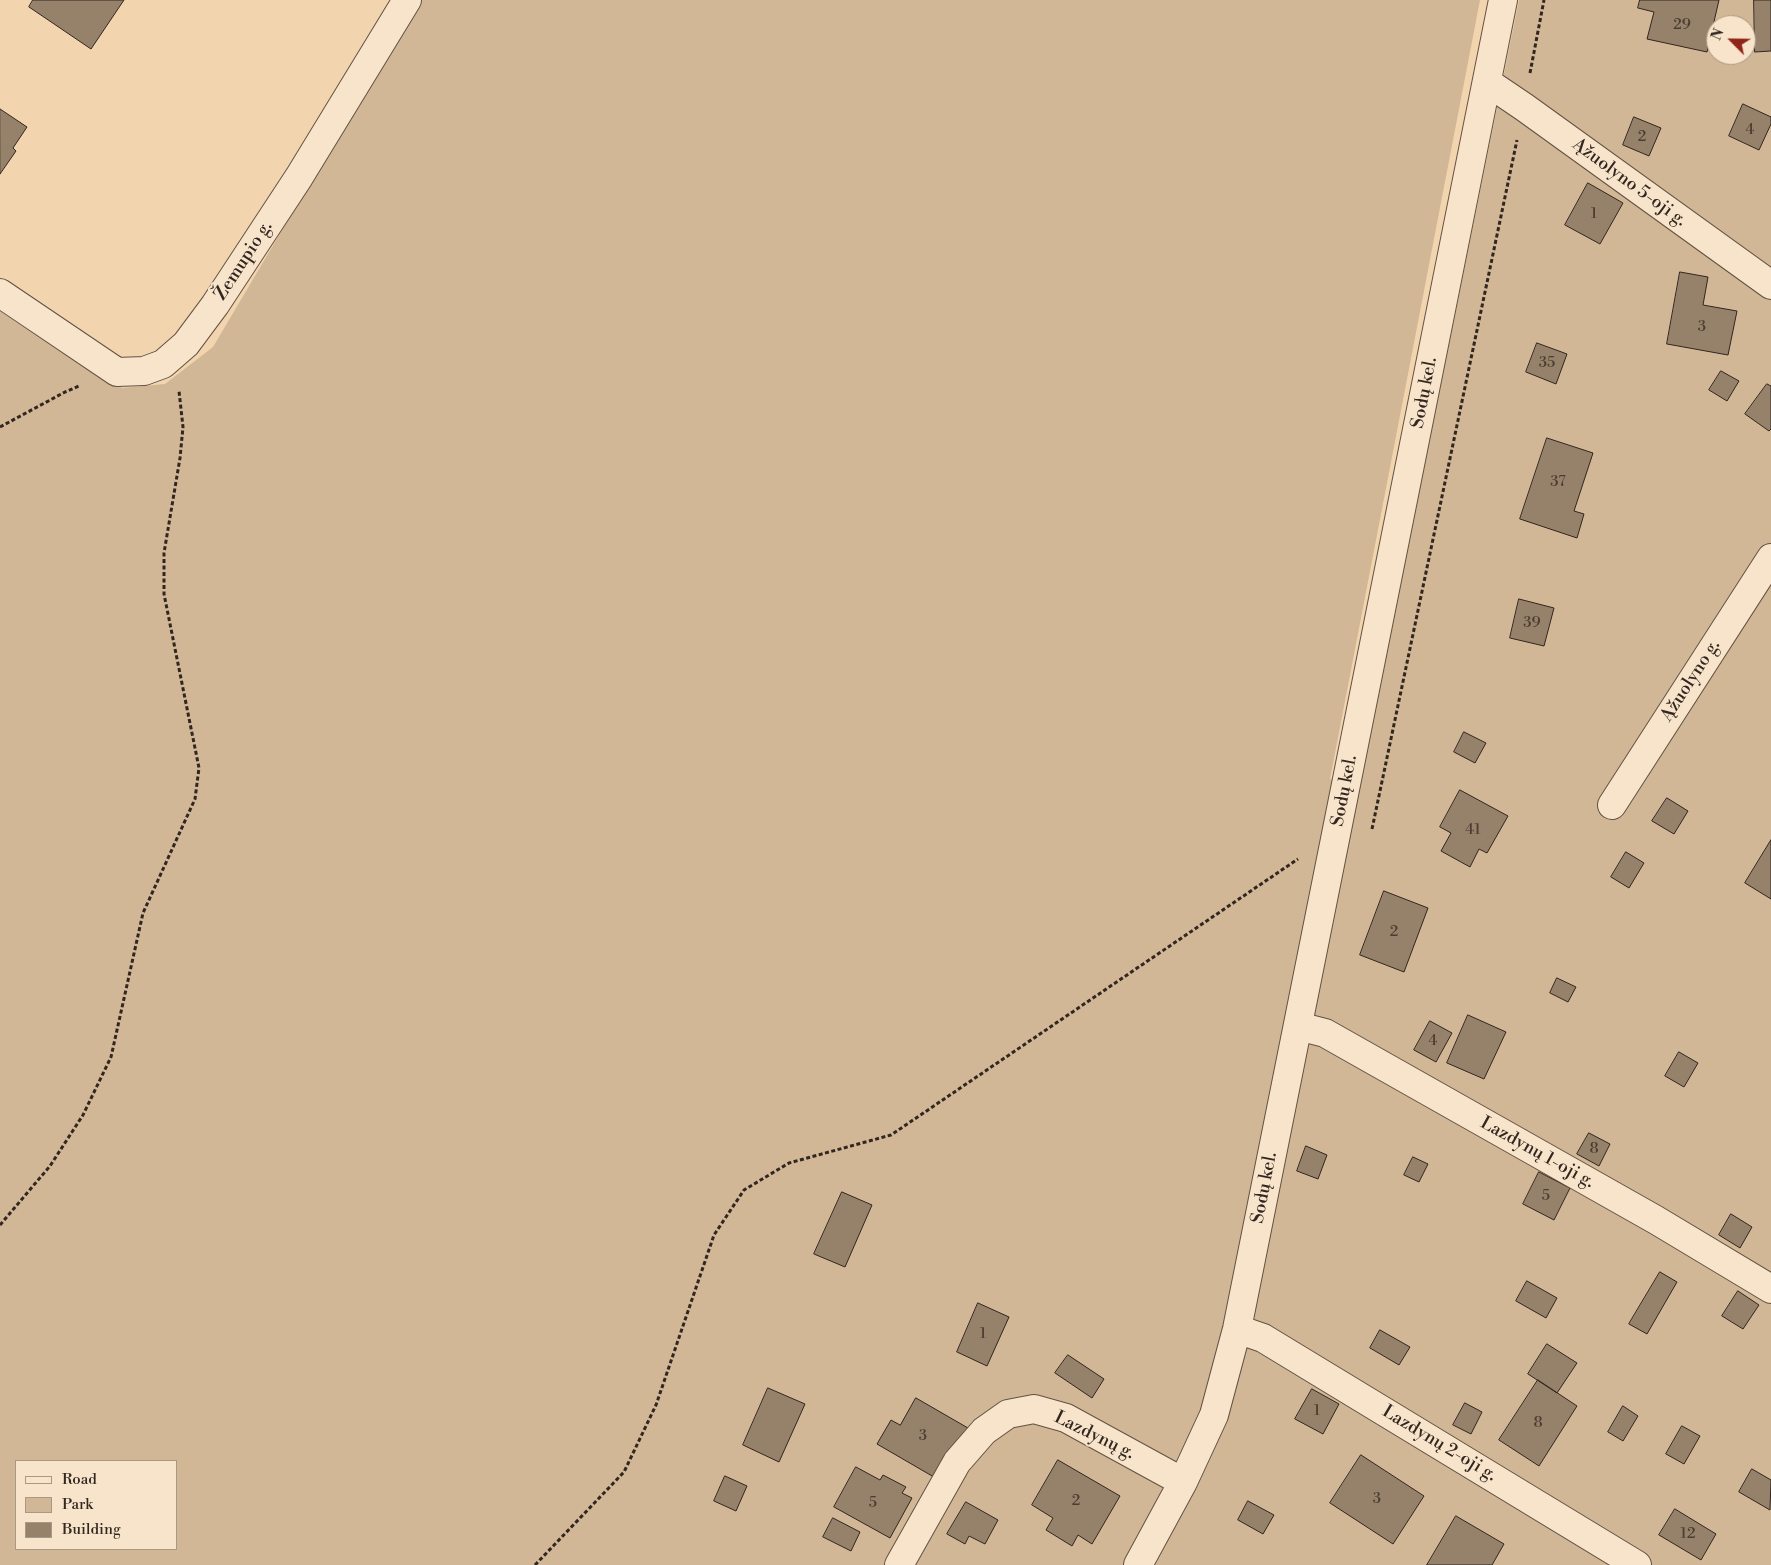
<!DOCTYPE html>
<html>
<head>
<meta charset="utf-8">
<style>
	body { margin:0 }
	#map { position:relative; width:1771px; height:1565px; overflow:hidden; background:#f2d5ae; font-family:"Libre Bodoni",serif }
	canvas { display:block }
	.legend { position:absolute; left:15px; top:1460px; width:162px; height:90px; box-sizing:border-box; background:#f7e4ca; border:1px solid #a89886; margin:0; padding:6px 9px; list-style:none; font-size:15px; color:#322620 }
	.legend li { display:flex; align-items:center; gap:10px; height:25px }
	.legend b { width:25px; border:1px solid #a89886 }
	.north { position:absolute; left:1706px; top:15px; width:50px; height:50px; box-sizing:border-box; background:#f7e4ca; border:1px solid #a89886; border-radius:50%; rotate:293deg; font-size:14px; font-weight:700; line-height:20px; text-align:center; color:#322620 }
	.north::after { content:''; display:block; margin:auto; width:18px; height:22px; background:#8f2418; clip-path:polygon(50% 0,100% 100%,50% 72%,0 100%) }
</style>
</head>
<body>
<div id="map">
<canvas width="1771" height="1565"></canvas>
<ul class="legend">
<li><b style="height:6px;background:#f7e4ca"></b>Road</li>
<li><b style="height:14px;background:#d1b796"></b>Park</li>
<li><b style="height:14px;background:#96816a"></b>Building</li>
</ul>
<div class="north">N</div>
</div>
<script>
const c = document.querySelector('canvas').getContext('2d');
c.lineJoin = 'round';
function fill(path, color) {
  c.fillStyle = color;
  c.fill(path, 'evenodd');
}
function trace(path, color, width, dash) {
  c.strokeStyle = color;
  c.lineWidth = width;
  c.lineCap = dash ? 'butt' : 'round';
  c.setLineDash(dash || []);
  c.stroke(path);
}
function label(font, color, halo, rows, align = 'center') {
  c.font = font + ' "Libre Bodoni",serif';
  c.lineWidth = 4;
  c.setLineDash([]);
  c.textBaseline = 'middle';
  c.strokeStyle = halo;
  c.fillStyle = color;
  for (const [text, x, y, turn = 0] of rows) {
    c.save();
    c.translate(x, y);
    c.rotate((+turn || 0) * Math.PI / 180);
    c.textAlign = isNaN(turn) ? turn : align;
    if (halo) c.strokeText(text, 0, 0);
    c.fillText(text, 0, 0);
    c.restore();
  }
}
const green = new Path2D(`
	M 418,0 L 1480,0 L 1330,779 L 1359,787 L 1519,0 L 1771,0 L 1771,1565 L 0,1565 L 0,303 L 122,388 L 165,384 L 213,347 ZM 1716,25 L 1746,25 L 1746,55 L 1716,55 ZM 16,1461 L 176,1461 L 176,1549 L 16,1549 Z`);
const building = new Path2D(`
	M 33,0 L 124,0 L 91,49 L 29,7 Z
	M 1640,0 L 1719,0 L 1707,52 L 1647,39 L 1654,12 L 1638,8 Z
	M 1754,0 L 1771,0 L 1771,51 L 1755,52 Z
	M 1743,104 L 1771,117 L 1771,124 L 1759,150 L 1729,136 Z
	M 0,109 L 27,127 L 13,148 L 16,151 L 0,174 Z
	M 1634,117 L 1661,128 L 1649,156 L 1623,145 Z
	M 1588,183 L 1623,203 L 1600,244 L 1565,225 Z
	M 1680,272 L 1708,277 L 1703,305 L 1737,311 L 1728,355 L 1667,344 Z
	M 1537,343 L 1567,354 L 1556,384 L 1526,372 Z
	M 1721,371 L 1739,381 L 1727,401 L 1709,390 Z
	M 1767,384 L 1771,386 L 1771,429 L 1769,431 L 1745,414 Z
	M 1547,438 L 1593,453 L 1574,511 L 1584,514 L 1577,538 L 1520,519 Z
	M 1519,599 L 1554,608 L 1544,646 L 1510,638 Z
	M 1464,732 L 1486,743 L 1475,763 L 1454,752 Z
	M 1460,790 L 1508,816 L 1487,853 L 1479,849 L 1470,867 L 1441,851 L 1451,833 L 1440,827 Z
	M 1667,798 L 1688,811 L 1674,834 L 1652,821 Z
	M 1771,840 L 1771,899 L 1745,883 Z
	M 1626,852 L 1644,863 L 1629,888 L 1611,877 Z
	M 1384,891 L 1428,908 L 1404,972 L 1360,955 Z
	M 1557,978 L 1576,987 L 1568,1002 L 1550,993 Z
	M 1468,1015 L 1506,1032 L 1484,1079 L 1447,1063 Z
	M 1430,1021 L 1452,1033 L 1436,1062 L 1414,1050 Z
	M 1679,1052 L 1698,1063 L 1684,1087 L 1665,1076 Z
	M 1589,1133 L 1610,1144 L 1599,1166 L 1577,1154 Z
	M 1306,1146 L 1327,1155 L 1318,1179 L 1297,1171 Z
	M 1413,1157 L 1428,1164 L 1419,1182 L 1404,1175 Z
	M 1539,1172 L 1570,1188 L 1554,1220 L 1523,1204 Z
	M 842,1192 L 872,1205 L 845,1267 L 814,1254 Z
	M 1731,1214 L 1752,1227 L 1740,1248 L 1719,1235 Z
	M 1660,1272 L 1677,1282 L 1647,1334 L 1629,1324 Z
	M 1527,1281 L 1557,1298 L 1546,1318 L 1516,1301 Z
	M 1738,1291 L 1759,1305 L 1743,1329 L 1722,1316 Z
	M 978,1303 L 1009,1317 L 987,1366 L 957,1352 Z
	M 1380,1330 L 1410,1347 L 1399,1365 L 1370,1348 Z
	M 1547,1344 L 1577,1363 L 1557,1393 L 1528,1374 Z
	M 1068,1355 L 1104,1379 L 1092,1398 L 1055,1373 Z
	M 1538,1380 L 1577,1406 L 1539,1466 L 1499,1440 Z
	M 768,1388 L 805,1404 L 779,1462 L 743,1445 Z
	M 1312,1389 L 1339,1404 L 1323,1434 L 1295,1419 Z
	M 916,1398 L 968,1428 L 939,1480 L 877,1444 L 891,1420 L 900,1425 Z
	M 1465,1403 L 1482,1412 L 1471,1434 L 1453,1425 Z
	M 1623,1406 L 1638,1416 L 1623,1441 L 1608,1432 Z
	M 1682,1426 L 1700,1436 L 1684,1464 L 1666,1454 Z
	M 1361,1455 L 1424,1496 L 1393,1544 L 1330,1503 Z
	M 1058,1460 L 1120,1496 L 1092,1544 L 1078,1535 L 1072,1546 L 1046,1530 L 1053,1518 L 1032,1505 Z
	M 856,1467 L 880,1480 L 883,1475 L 906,1487 L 902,1493 L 912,1498 L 890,1538 L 834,1507 Z
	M 1752,1469 L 1771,1480 L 1770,1510 L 1739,1492 Z
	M 725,1476 L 747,1486 L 736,1511 L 714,1501 Z
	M 1248,1501 L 1274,1515 L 1263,1534 L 1238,1520 Z
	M 966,1502 L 998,1520 L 985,1544 L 969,1536 L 965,1544 L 947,1534 Z
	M 1675,1509 L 1716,1534 L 1701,1560 L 1659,1535 Z
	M 1456,1516 L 1504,1544 L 1492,1565 L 1427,1565 Z
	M 833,1518 L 860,1532 L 851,1551 L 823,1537 Z`);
const path = new Path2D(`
	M 1530,73 L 1544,0
	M 0,427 L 65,392 L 79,386
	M 1372,829 L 1517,140
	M 0,1225 L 50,1166 L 83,1115 L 111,1057 L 143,913 L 195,799 L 199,768 L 164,594 L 164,553 L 180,458 L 183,427 L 179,391
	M 535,1565 L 624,1472 L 656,1405 L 714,1235 L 744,1190 L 789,1163 L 891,1135 L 1298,859`);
const minor = new Path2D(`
	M 1487,82 L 1524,107 L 1771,285
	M 0,293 L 117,372 L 144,371 L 163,364 L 186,344 L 215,305 L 299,177 L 407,0
	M 1612,805 L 1771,558
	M 1298,1026 L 1325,1033 L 1656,1220 L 1771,1289
	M 1237,1329 L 1263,1338 L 1637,1565
	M 899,1565 L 957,1462 L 984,1431 L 1008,1414 L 1034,1409 L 1066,1418 L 1183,1482
	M 1138,1565 L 1183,1482 L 1214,1415 L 1237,1329 L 1503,0`);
const numberNames = [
	["29",1682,25],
	["4",1750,130],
	["2",1642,137],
	["1",1594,214],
	["3",1702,327],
	["35",1547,363],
	["37",1558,482],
	["39",1532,623],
	["41",1473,830],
	["2",1394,932],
	["4",1433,1041],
	["8",1594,1149],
	["5",1546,1196],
	["1",983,1334],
	["1",1317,1411],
	["8",1538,1423],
	["3",923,1436],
	["3",1377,1499],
	["2",1076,1501],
	["5",873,1503],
	["12",1688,1534]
];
const streetNames = [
	["Ąžuolyno 5-oji g.",1629,183,36],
	["Žemupio g.",244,261,-57],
	["Sodų kel.",1425,393,-79],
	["Ąžuolyno g.",1691,681,-57],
	["Sodų kel.",1345,791,-79],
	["Lazdynų 1-oji g.",1537,1153,29],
	["Sodų kel.",1265,1188,-79],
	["Lazdynų g.",1094,1436,26],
	["Lazdynų 2-oji g.",1439,1444,31]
];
fill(green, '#d1b796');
fill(building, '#96816a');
trace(building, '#322620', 1);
trace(minor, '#625244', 30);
trace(path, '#322620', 3, [4, 2.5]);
trace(minor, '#f7e4ca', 28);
label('15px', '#4b3d32', null, numberNames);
label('18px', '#322620', '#f7e4ca', streetNames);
</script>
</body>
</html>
